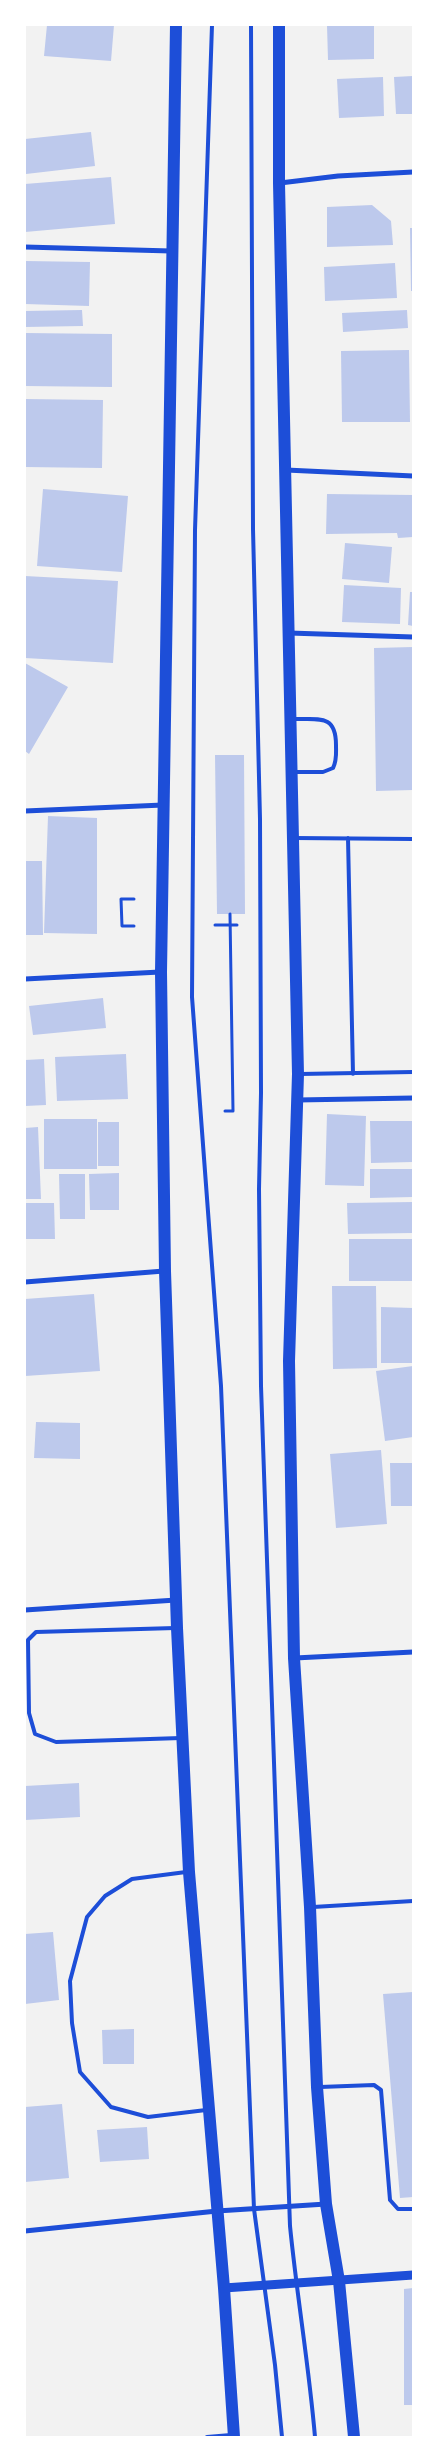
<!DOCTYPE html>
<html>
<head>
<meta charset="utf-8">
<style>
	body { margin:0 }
	#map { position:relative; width:438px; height:2462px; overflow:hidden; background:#f2f2f2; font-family:"Roboto Serif",serif }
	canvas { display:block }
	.frame { position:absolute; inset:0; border:26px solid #fff; pointer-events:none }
</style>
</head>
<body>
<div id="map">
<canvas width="438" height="2462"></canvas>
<div class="frame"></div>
</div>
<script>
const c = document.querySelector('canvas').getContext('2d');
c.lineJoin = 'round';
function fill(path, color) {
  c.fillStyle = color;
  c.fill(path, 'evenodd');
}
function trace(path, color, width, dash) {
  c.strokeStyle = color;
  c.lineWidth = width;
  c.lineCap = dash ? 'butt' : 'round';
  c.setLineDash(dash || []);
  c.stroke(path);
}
const building = new Path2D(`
	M 47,25 L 114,25 L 111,61 L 44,56 Z
	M 327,25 L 374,25 L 374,59 L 328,60 Z
	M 413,76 L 413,114 L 396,114 L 394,77 Z
	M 383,77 L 384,116 L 339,118 L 337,79 Z
	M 91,132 L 95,166 L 26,174 L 25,139 Z
	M 111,177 L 115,224 L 25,232 L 25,184 Z
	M 372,205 L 391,221 L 393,245 L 327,247 L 327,207 Z
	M 410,228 L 413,228 L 413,291 L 411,291 Z
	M 25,261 L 90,262 L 89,306 L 25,304 Z
	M 395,263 L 397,298 L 325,301 L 324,267 Z
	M 82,310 L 83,326 L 25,327 L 25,311 Z
	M 407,310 L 408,328 L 343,332 L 342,313 Z
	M 25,333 L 112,334 L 112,387 L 25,386 Z
	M 409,350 L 410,422 L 342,422 L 341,351 Z
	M 25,399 L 103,400 L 102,468 L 25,467 Z
	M 43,489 L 128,496 L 122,572 L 37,566 Z
	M 327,494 L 413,495 L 413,537 L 398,538 L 397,533 L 326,534 Z
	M 345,543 L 392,547 L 389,583 L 342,579 Z
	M 25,576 L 118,581 L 113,663 L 25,658 Z
	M 344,585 L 401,588 L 400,624 L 342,622 Z
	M 410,592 L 413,592 L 413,626 L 408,625 Z
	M 413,647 L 413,790 L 376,791 L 374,648 Z
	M 25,663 L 68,687 L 29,754 L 25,751 Z
	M 215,755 L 244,755 L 245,914 L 217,914 Z
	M 48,816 L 97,818 L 97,934 L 44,933 Z
	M 25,861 L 42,861 L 43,935 L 25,935 Z
	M 103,998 L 106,1028 L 33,1035 L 29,1006 Z
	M 126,1054 L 128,1099 L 57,1101 L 55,1057 Z
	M 44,1059 L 46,1105 L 25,1106 L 25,1060 Z
	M 327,1114 L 366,1116 L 364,1186 L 325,1185 Z
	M 44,1119 L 97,1119 L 97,1169 L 44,1169 Z
	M 370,1121 L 413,1121 L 413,1162 L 371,1163 Z
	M 98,1122 L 119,1122 L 119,1166 L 98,1166 Z
	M 38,1127 L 41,1199 L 25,1199 L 25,1128 Z
	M 370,1169 L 413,1169 L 413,1197 L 370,1198 Z
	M 119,1173 L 119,1210 L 90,1210 L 89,1174 Z
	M 59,1174 L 85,1174 L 85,1219 L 60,1219 Z
	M 413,1202 L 413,1233 L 348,1234 L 347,1203 Z
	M 25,1203 L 54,1203 L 55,1239 L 25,1239 Z
	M 349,1239 L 413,1239 L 413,1281 L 349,1281 Z
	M 332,1286 L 376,1286 L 377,1368 L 333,1369 Z
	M 94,1294 L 100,1371 L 25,1376 L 25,1299 Z
	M 381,1307 L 413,1308 L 413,1363 L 381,1363 Z
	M 413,1366 L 413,1437 L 385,1441 L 376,1371 Z
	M 36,1422 L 80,1423 L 80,1459 L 34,1458 Z
	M 381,1450 L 387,1524 L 336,1528 L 330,1454 Z
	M 390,1463 L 413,1463 L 413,1506 L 391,1506 Z
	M 79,1783 L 80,1817 L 25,1820 L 25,1786 Z
	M 53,1932 L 59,2000 L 25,2004 L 25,1934 Z
	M 413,1992 L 413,2197 L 400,2198 L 383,1994 Z
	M 134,2029 L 134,2064 L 103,2064 L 102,2030 Z
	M 62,2104 L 69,2178 L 25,2182 L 25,2107 Z
	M 147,2127 L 149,2159 L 100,2162 L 97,2130 Z
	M 413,2288 L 413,2405 L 404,2405 L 404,2289 Z`);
const path = new Path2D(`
	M 134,899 L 121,899 L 122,926 L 134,926
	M 215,925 L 237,925
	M 225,1111 L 233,1111 L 230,914`);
const service = new Path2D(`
	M 212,25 L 195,530 L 192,997 L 221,1386 L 254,2209 L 275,2365 L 282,2437
	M 251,25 L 253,529 L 260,819 L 261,1093 L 259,1189 L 261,1386 L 290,2226 C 297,2297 309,2366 315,2437
	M 292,719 C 318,720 336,713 336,745 C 336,754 337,760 333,768 L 323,772 L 293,772
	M 294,838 L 413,839
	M 348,838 L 353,1074
	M 300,1074 L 413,1072
	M 175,1628 L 36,1632 L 28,1640 L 29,1713 L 35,1734 L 56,1742 L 181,1738
	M 186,1872 L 132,1879 L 105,1896 L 87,1917 L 70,1981 L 72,2023 L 80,2072 L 111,2107 L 148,2117 L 206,2110
	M 313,1907 L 413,1901
	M 320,2087 L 374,2085 L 381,2090 L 390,2200 L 398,2209 L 413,2209
	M 207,2437 L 231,2435`);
const minor = new Path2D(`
	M 280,183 L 338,176 L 413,172
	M 25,247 L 171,251
	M 286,470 L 413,476
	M 289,633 L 413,637
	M 25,811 L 163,805
	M 25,979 L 160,972
	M 297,1100 L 413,1098
	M 25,1282 L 164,1271
	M 25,1610 L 176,1600
	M 295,1658 L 413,1652
	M 25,2231 L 217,2211 L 326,2204`);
const tertiary = new Path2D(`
	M 224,2288 L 413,2275`);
const primary = new Path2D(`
	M 176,25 L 161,972 L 165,1271 L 177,1628 L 189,1872 L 224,2288 L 234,2437
	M 279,25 L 279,183 L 298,1074 L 289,1361 L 294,1658 L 310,1907 L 317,2087 L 326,2204 L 339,2281 L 354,2437`);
fill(building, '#bdc9ec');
trace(path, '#1d4ed8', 3);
trace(service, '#1d4ed8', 4);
trace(minor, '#1d4ed8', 5);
trace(tertiary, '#1d4ed8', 9);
trace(primary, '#1d4ed8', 12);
</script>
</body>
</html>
